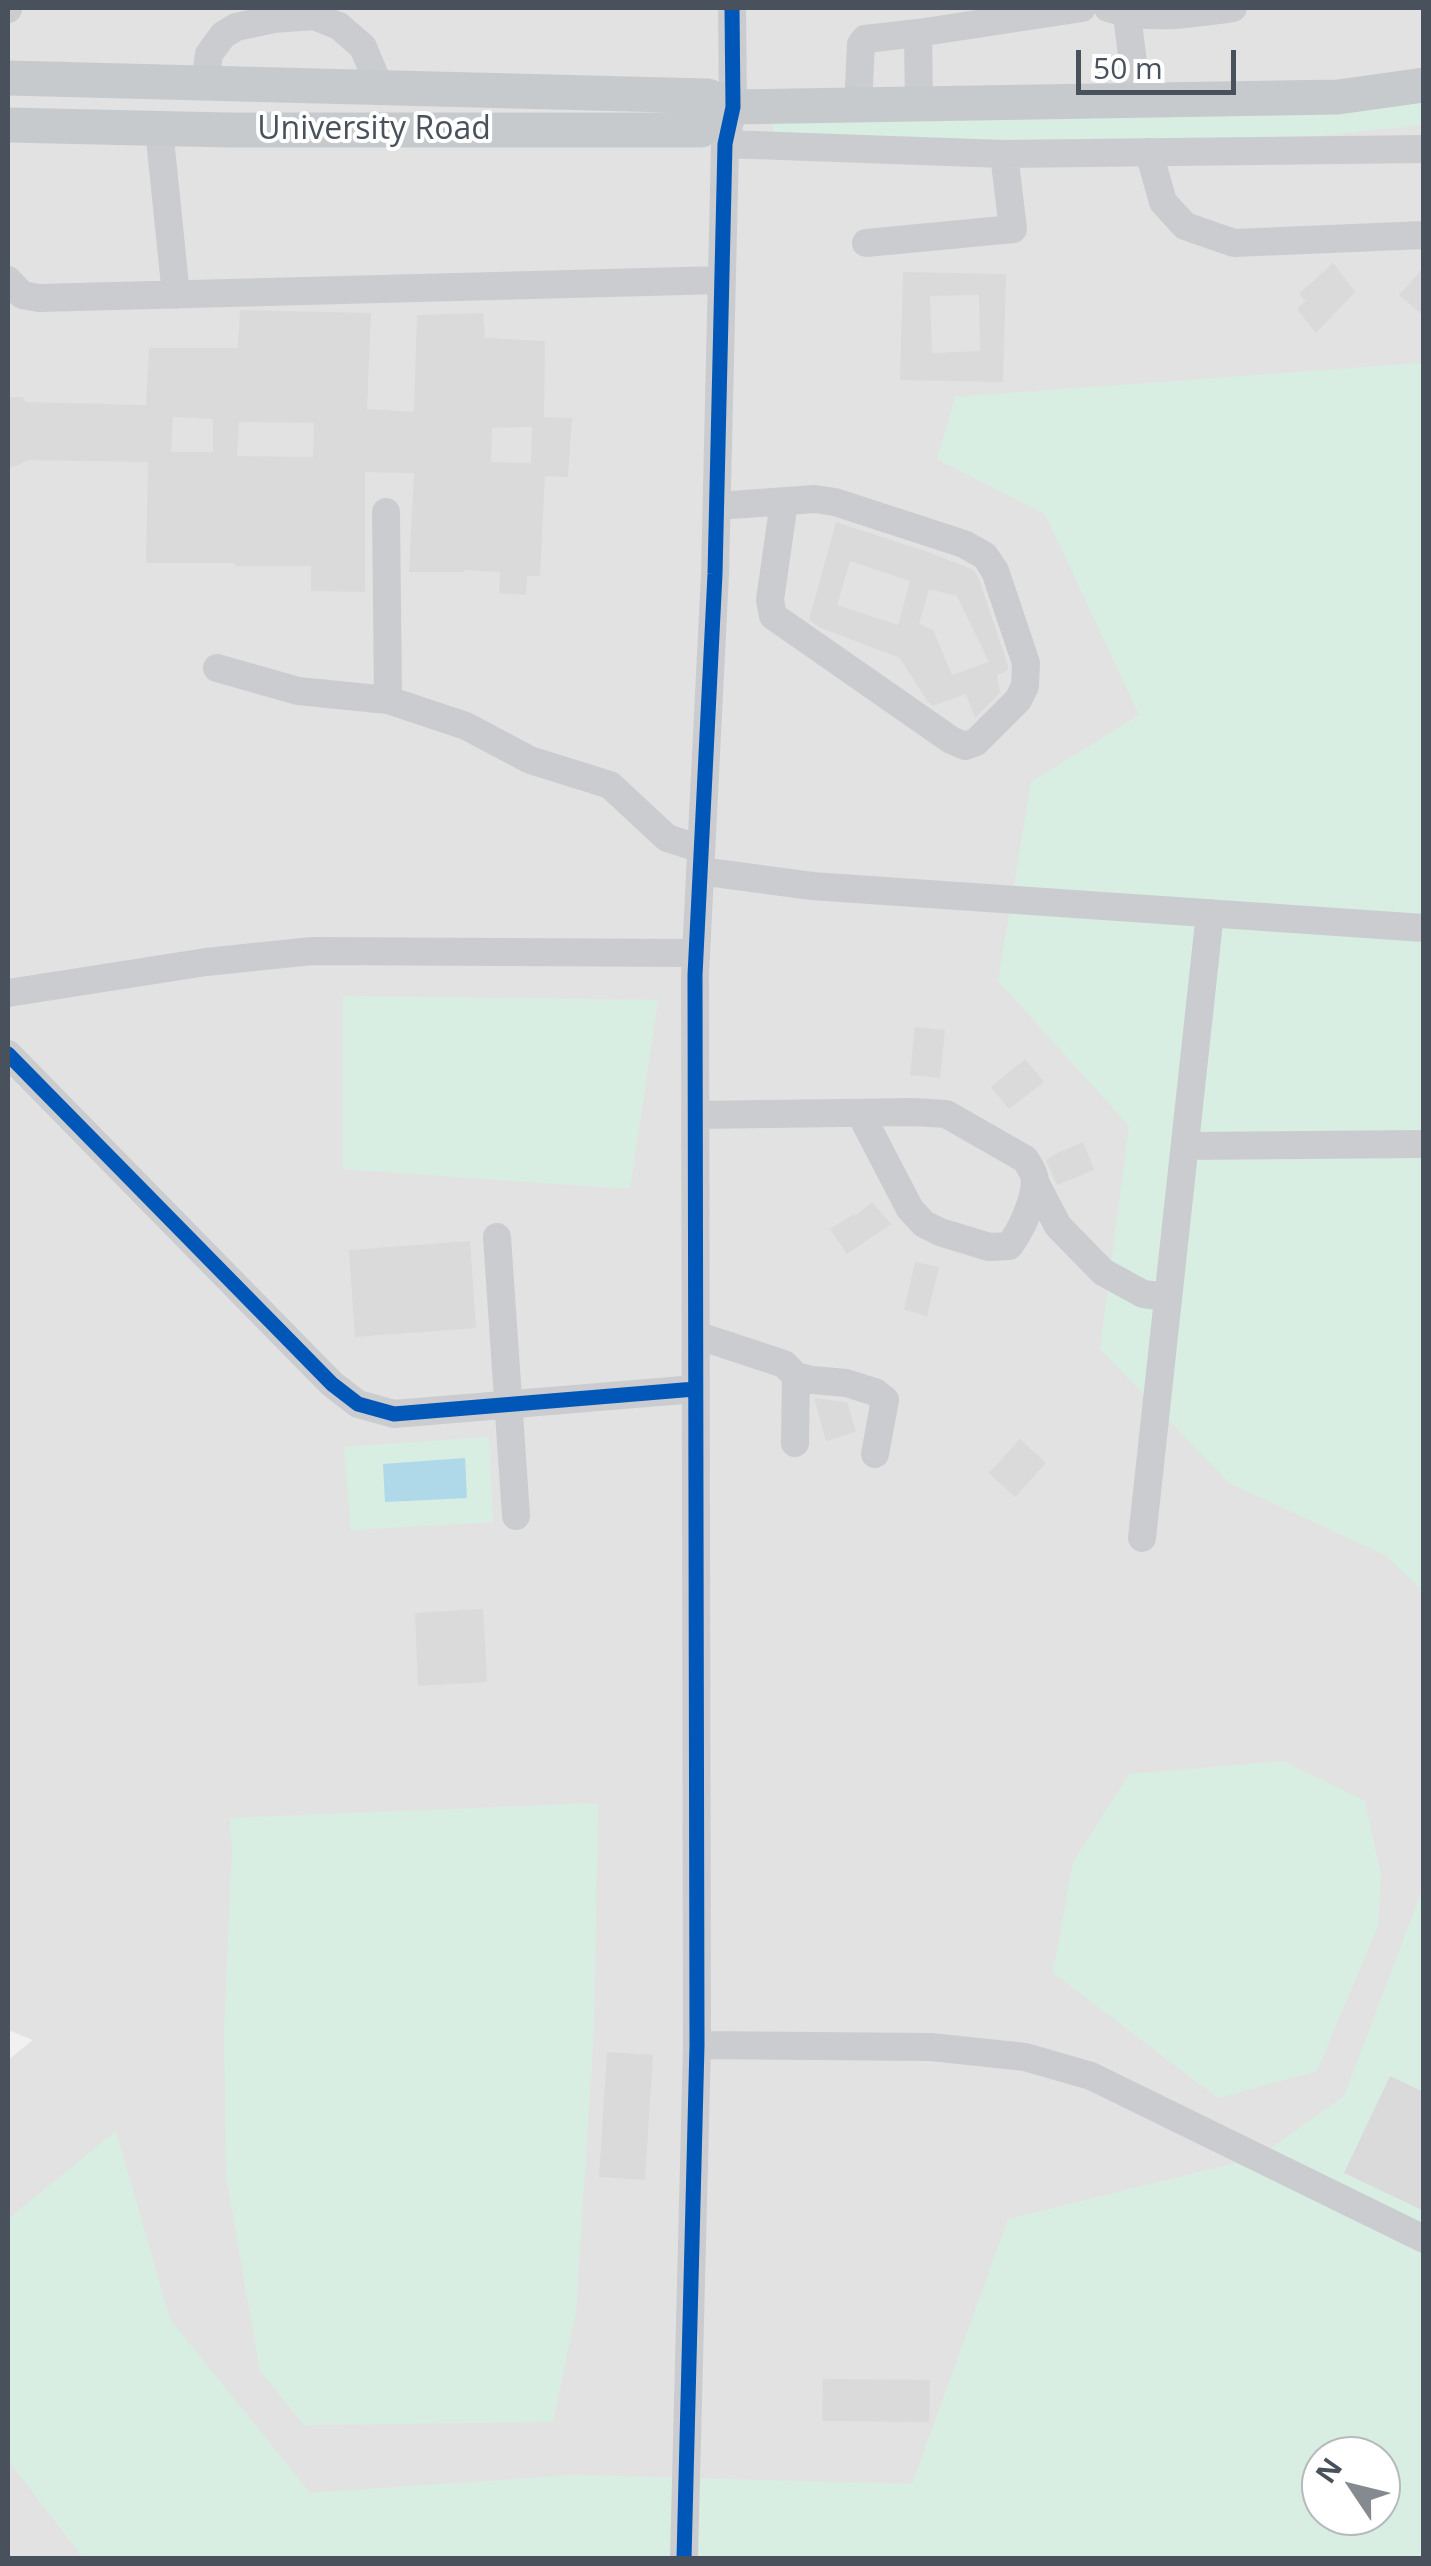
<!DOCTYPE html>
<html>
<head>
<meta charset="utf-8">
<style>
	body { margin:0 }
	#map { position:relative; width:1431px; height:2566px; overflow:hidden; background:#f1f1f1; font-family:"Open Sans",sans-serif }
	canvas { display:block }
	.frame { position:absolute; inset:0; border:10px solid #49525c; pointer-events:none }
	.north { position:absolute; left:1301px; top:2436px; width:100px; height:100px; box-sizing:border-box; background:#fff; border:2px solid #b6babe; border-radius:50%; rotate:305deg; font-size:28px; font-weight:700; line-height:40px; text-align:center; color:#49525c }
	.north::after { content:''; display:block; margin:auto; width:35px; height:45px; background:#848a90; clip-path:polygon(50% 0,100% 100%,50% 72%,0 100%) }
	.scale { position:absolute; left:1076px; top:50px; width:160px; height:45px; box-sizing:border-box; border:5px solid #49525c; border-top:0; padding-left:12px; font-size:30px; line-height:35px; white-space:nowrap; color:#49525c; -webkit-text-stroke:8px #fff; paint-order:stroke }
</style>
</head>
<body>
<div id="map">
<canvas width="1431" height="2566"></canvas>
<div class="frame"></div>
<div class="north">N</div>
<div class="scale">50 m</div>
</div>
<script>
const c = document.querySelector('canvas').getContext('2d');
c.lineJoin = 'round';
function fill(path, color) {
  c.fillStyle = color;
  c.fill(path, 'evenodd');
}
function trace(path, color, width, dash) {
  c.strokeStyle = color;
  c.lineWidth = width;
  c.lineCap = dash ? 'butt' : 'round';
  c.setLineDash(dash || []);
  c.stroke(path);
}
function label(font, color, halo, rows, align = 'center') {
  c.font = font + ' "Open Sans",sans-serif';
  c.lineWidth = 8;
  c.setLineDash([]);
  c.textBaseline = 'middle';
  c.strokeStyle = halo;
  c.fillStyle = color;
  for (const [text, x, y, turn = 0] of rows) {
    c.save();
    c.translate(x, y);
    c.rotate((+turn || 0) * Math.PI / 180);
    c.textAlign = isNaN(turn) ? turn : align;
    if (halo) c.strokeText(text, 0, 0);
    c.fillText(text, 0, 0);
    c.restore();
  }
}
const education = new Path2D(`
	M 8,8 L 1423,8 L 1423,2558 L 8,2558 L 8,2060 L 33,2040 L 8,2030 ZM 1321,2456 L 1381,2456 L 1381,2516 L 1321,2516 Z`);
const green = new Path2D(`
	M 1423,96 L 1423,125 L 1305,137 L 926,140 L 772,139 L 774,116 Z
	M 1423,363 L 1423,1591 L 1385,1555 L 1229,1483 L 1100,1349 L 1129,1126 L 998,981 L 1031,782 L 1139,715 L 1045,514 L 937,459 L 955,397 Z
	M 343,996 L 658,1000 L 630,1189 L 343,1169 Z
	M 489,1437 L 493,1522 L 351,1530 L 344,1447 Z
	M 1283,1761 L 1365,1801 L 1381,1876 L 1378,1926 L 1317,2071 L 1218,2098 L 1053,1973 L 1073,1862 L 1129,1774 Z
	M 598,1803 L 594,2029 L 576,2311 L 553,2422 L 304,2425 L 260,2371 L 226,2176 L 224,2032 L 232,1851 L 230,1818 Z
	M 1423,1888 L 1423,2558 L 83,2558 L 8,2460 L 8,2219 L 116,2131 L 170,2319 L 310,2493 L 575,2475 L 912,2484 L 1008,2219 L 1257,2158 L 1344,2096 ZM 1321,2456 L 1381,2456 L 1381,2516 L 1321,2516 Z`);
const water = new Path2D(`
	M 465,1458 L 467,1498 L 385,1502 L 383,1464 Z`);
const building = new Path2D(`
	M 1333,263 L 1355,292 L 1316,333 L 1297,309 L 1306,301 L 1299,294 Z
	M 1424,267 L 1424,316 L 1399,295 Z
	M 903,272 L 1006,274 L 1003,382 L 900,380 ZM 979,295 L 980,351 L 932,353 L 930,296 Z
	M 240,310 L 371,313 L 367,409 L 414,412 L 417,315 L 483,313 L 485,338 L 545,341 L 544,417 L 572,418 L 568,477 L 545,476 L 540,576 L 527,576 L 526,595 L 499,593 L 500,572 L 464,570 L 464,572 L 409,572 L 414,473 L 365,472 L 365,592 L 311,591 L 311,566 L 235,566 L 235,563 L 146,563 L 148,462 L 29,460 L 8,469 L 8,397 L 22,397 L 26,402 L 146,405 L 149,348 L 238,348 ZM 173,417 L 213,419 L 213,452 L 171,452 ZM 239,422 L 314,423 L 313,457 L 237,456 ZM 532,427 L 531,463 L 491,462 L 492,428 Z
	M 836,522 L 928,552 L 974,570 L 980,582 L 1008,666 L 1008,670 L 997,675 L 1000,693 L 975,718 L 966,694 L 933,706 L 928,702 L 900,658 L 821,628 L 809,620 ZM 850,561 L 910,581 L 898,625 L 837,605 ZM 929,589 L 957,596 L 989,662 L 952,675 L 933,630 L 919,624 Z
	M 915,1027 L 945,1030 L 940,1078 L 910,1075 Z
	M 1025,1059 L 1044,1082 L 1009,1109 L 991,1087 Z
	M 1083,1142 L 1094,1170 L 1057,1185 L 1046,1160 L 1057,1153 Z
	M 872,1202 L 891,1224 L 847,1254 L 830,1229 L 854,1214 L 855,1216 Z
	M 470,1241 L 476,1328 L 355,1337 L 349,1250 Z
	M 915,1262 L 939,1267 L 927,1316 L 904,1310 Z
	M 814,1398 L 847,1402 L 856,1432 L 826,1441 Z
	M 1020,1439 L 1046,1463 L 1015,1497 L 989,1473 Z
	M 483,1609 L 487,1682 L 418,1686 L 415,1613 Z
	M 607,2052 L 653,2055 L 645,2180 L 599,2177 Z
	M 1390,2076 L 1424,2092 L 1424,2211 L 1344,2173 Z
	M 823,2379 L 930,2380 L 929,2422 L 822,2421 Z`);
const minor = new Path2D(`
	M 1108,8 C 1147,21 1192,14 1233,8
	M 1126,8 L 1138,101
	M 8,9 L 8,8
	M 918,33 L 1082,8
	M 205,83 L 209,54 L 223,35 L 236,27 L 274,19 L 314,16 L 339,26 L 363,47 L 380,88
	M 858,105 L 861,44 L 865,39 L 918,33 L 919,104
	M 159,129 L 176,295
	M 725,144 L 1004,154 L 1424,149
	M 1149,152 L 1163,202 L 1185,226 L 1234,243 L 1424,235
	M 866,243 L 1013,229 L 1004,154
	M 8,280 L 22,295 L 39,298 L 722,280
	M 717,506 L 815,499 L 835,502 L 964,544 L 985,556 L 995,571 L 1026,663 L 1025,686 L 1018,700 L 976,742 L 965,746 L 951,740 L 773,616 L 770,600 L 784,502
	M 386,512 L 388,700
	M 217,668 L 298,691 L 388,700 L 466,726 L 530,760 L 610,785 L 667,838 L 701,849
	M 700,871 L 812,886 L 1424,928
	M 8,993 L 206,962 L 312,951 L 696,953
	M 8,1054 L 332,1384 L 358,1404 L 394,1414 L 695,1389
	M 695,1115 L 913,1112 L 946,1114 L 1025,1159 C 1029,1165 1035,1174 1035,1182 C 1034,1202 1021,1231 1009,1246 L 989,1247 L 940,1232 L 924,1224 L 910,1209 L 860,1113
	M 1185,1146 L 1424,1144
	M 1035,1182 L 1058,1226 L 1103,1272 L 1143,1294 L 1168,1297
	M 497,1237 L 516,1516
	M 696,1335 L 784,1364 L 796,1376 L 812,1380 L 846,1383 L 875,1392 L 885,1400 L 875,1454
	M 795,1443 L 796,1376
	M 1142,1538 L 1210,913
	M 697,2045 L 931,2047 L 1025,2057 L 1091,2076 L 1424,2239
	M 684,2558 L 697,2045 L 695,975 L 715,574 L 725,144 L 733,107 L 732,8`);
const major = new Path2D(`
	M 8,78 L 708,96 L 733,107 L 1338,97 L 1424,85
	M 8,125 L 228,130 L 701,130 L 733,107`);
const cycleway = new Path2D(`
	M 8,1054 L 332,1384 L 358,1404 L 394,1414 L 695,1389
	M 684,2558 L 697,2045 L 695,975 L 715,574 L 725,144 L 733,107 L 732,8`);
const streetNames = [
	["University Road",374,130]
];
fill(education, '#e3e2e2');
fill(green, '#d8eee2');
fill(water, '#afd8e9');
fill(building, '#dadadb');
trace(minor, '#cbcccf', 28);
trace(major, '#c7cacd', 35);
trace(cycleway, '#0057b8', 15);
label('32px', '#49525c', '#fff', streetNames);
</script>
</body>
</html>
